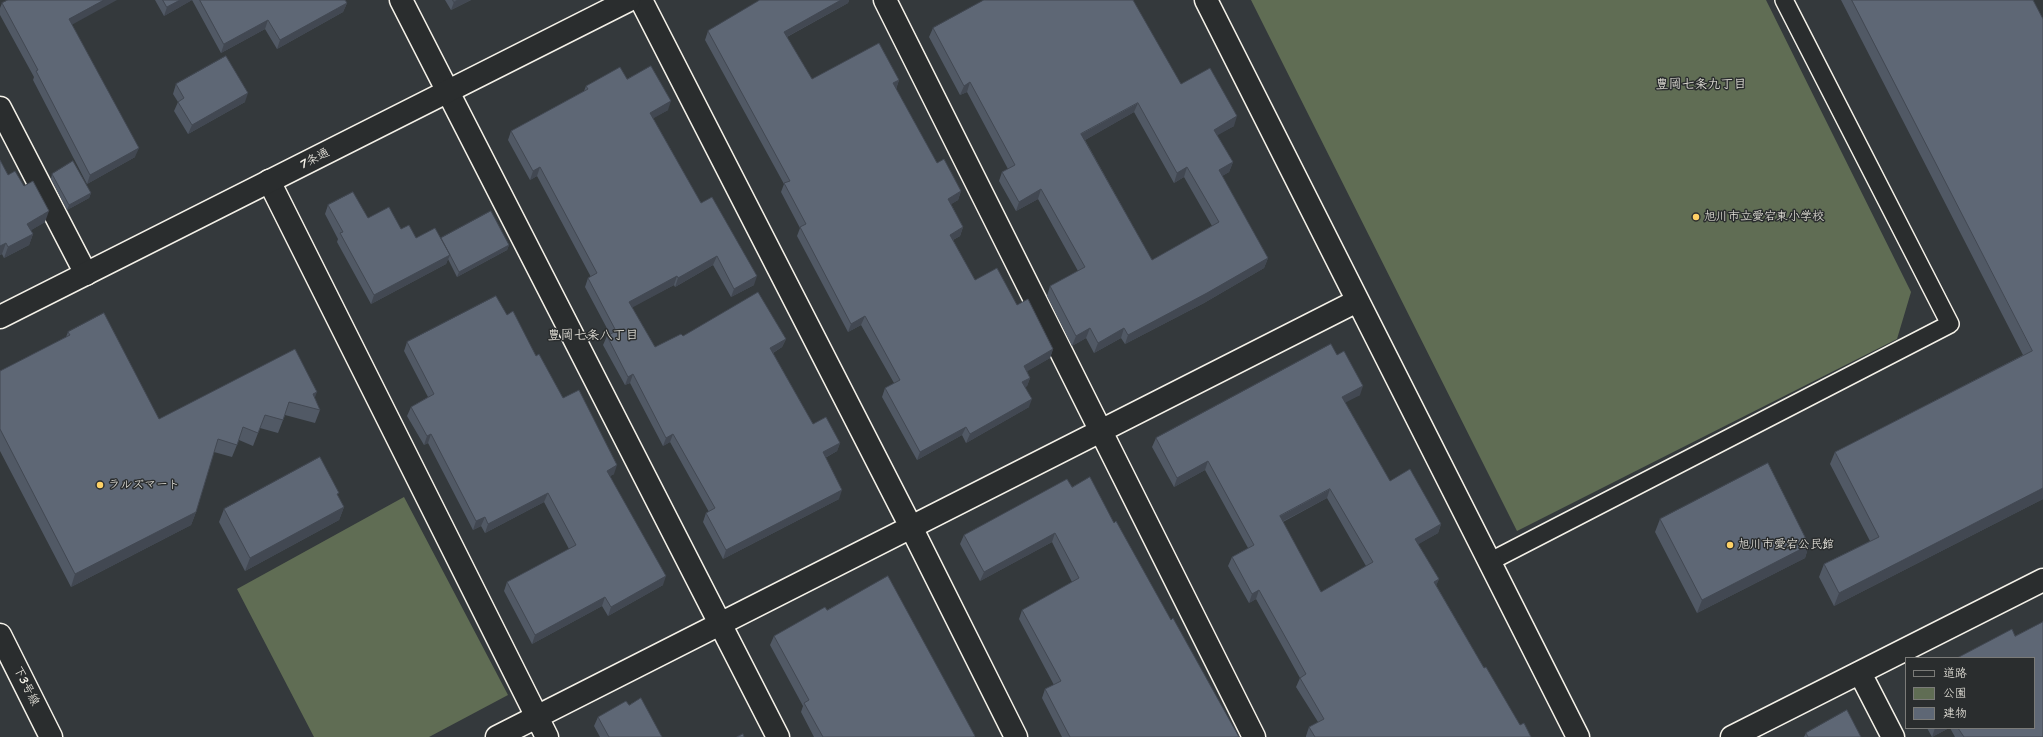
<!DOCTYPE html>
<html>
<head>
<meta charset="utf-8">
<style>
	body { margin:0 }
	#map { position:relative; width:2043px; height:737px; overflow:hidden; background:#34393c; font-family:Sriracha,"Klee One",sans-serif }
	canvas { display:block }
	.legend { position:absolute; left:1905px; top:657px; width:130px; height:72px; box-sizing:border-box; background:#2a2d2e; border:1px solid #7b7b78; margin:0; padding:5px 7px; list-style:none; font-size:12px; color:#f4f1e8 }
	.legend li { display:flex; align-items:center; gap:8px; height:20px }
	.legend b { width:20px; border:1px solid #7b7b78 }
</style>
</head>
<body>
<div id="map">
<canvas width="2043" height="737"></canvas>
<ul class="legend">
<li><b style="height:5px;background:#2a2d2e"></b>道路</li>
<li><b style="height:11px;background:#606d54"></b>公園</li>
<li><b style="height:11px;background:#5e6775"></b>建物</li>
</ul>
</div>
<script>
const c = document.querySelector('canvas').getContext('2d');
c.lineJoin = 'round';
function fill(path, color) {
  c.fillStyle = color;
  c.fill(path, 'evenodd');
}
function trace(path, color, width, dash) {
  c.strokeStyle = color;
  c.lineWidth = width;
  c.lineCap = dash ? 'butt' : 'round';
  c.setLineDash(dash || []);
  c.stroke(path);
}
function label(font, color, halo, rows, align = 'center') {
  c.font = font + ' Sriracha,"Klee One",sans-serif';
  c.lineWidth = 3;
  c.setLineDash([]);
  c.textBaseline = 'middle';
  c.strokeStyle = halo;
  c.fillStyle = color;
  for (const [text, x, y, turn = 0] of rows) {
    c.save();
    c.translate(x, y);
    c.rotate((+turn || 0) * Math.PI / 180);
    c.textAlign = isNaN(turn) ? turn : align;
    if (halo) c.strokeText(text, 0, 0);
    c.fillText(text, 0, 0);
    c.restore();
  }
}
const green = new Path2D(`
	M 1251,0 L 1766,0 L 1911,292 L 1897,339 L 1517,531 Z
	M 404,497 L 508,695 L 429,737 L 314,737 L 237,589 Z`);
const service = new Path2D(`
	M 1489,562 L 1950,324 L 1784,0`);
const minor = new Path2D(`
	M 401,0 L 778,737
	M 641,0 L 911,527 L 1016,737
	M 885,0 L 1254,737
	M 1206,0 L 1578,737
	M 0,108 L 86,274
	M 269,181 L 547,737
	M 1860,673 L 1893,737
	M 497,737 L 1357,301
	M 1732,737 L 2043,580`);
const tertiary = new Path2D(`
	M 0,317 L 629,0
	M 0,635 L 51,737`);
const wall = new Path2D(`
	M 155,0 L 345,0 L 347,3 L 343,12 L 277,49 L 265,29 L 221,53 L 192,0 L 164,16 Z
	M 445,0 L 471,0 L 451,10 Z
	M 760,0 L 849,0 L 848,3 L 787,37 L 812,79 L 899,80 L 896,89 L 937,163 L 961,191 L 958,200 L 951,204 L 963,227 L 960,236 L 953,240 L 975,280 L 1017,305 L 1053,349 L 1050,358 L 1027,371 L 1030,378 L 1027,386 L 1025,387 L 1029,407 L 966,443 L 962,435 L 917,460 L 882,397 L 885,388 L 894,383 L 861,325 L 848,332 L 797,236 L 800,228 L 781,192 L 784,184 L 705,40 L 708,31 Z
	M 1841,0 L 2033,0 L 2043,19 L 2043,499 L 1834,606 L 1819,577 L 1824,564 L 1870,541 L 1830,464 L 1835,452 L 2023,355 Z
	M 2,3 L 72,25 L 135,157 L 87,184 L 33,80 L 34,77 L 0,15 L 0,8 Z
	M 933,28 L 1181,84 L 1234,126 L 1217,135 L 1233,162 L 1229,172 L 1222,176 L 1268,258 L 1264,268 L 1204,303 L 1125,344 L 1121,338 L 1094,353 L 1086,338 L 1072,346 L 1047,296 L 1050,286 L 1078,271 L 1038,199 L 1016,211 L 999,181 L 1002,172 L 1008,169 L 967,92 L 960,95 L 929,37 ZM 1134,112 L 1174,183 L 1184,177 L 1212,226 L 1152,260 L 1085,140 Z
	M 627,79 L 668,110 L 653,118 L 701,203 L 754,285 L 731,297 L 713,265 L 675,287 L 674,285 L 632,307 L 655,347 L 683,336 L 786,339 L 782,347 L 773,353 L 813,424 L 840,443 L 837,451 L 825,458 L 839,499 L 723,559 L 703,522 L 706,513 L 709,512 L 670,442 L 663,446 L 630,383 L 625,385 L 603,345 L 607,336 L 610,334 L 585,287 L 588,278 L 591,277 L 537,176 L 530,180 L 508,140 L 511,131 L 584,91 L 586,86 Z
	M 176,84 L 245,102 L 188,134 L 174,111 L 178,102 L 173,94 Z
	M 0,160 L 8,175 L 24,186 L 45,222 L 31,230 L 33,234 L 29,245 L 4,258 L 2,254 L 0,255 Z
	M 52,174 L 91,193 L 89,198 L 67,210 L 51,179 Z
	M 328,205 L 401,229 L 416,238 L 441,239 L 441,238 L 509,245 L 507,250 L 457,277 L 448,259 L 446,264 L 371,304 L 337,242 L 338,239 L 325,214 Z
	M 507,315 L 536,356 L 563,398 L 614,474 L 610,476 L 663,585 L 608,616 L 602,606 L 532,644 L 504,591 L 507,582 L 569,549 L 544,502 L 485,533 L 481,526 L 473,530 L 428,443 L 424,445 L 407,416 L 411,407 L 428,397 L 404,351 L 407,342 Z
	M 68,332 L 159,419 L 315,399 L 320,410 L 315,423 L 285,415 L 278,433 L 260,428 L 253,446 L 239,440 L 232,457 L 214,452 L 196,512 L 191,525 L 71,587 L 0,451 L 0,371 L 66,337 Z
	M 1337,355 L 1360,395 L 1345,402 L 1390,481 L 1441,524 L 1438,533 L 1418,544 L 1439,579 L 1436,585 L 1484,668 L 1520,725 L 1531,737 L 1306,737 L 1306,736 L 1309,727 L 1318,722 L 1296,687 L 1300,678 L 1256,599 L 1249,603 L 1228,566 L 1232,557 L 1248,548 L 1205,470 L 1174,487 L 1152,447 L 1156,438 ZM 1327,498 L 1366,566 L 1321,592 L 1283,522 Z
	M 1072,487 L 1114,523 L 1239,737 L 1062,737 L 1042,698 L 1045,689 L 1054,685 L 1019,619 L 1022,610 L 1072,582 L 1052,542 L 980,581 L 960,544 L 964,535 Z
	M 344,507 L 339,520 L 245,571 L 219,522 L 224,509 Z
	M 1660,519 L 1809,545 L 1805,558 L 1697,613 L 1655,532 Z
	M 827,610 L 975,736 L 975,737 L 814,737 L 801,712 L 803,706 L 770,645 L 774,636 Z
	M 629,705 L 662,737 L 600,737 L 594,726 L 598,717 Z
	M 1927,728 L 1949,728 L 1932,737 Z
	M 1950,728 L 2034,728 L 2043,737 L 1955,737 Z
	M 1806,733 L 1861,737 L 1804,737 Z`);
const shadedWall = new Path2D(`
	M 104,0 L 117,0 L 66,28 L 69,19 Z
	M 180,0 L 192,0 L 164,16 L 167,7 Z
	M 458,0 L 471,0 L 451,10 L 454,2 Z
	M 841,0 L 849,0 L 848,3 L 781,40 L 784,32 Z
	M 347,3 L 343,12 L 277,49 L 280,40 Z
	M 268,20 L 265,29 L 221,53 L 224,44 Z
	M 899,80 L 896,89 L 893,83 Z
	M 970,82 L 967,92 L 960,95 L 964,86 Z
	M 248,93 L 245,102 L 188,134 L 192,125 Z
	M 671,101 L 668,110 L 647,122 L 650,113 Z
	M 1138,103 L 1134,112 L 1078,144 L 1081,134 Z
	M 1237,116 L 1234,126 L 1211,139 L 1214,130 Z
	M 139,148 L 135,157 L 87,184 L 90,175 Z
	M 1233,162 L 1229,172 L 1215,180 L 1219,170 Z
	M 540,167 L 537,176 L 530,180 L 533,171 Z
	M 1187,167 L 1184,177 L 1174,183 L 1177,173 Z
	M 1041,189 L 1038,199 L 1016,211 L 1019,202 Z
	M 961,191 L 958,200 L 945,208 L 948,199 Z
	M 91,193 L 89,198 L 67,210 L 69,205 Z
	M 49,211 L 45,222 L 23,235 L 27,224 Z
	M 963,227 L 960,236 L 947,243 L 950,235 Z
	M 33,234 L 29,245 L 4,258 L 8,247 Z
	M 6,243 L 2,254 L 0,255 L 0,246 Z
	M 509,245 L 507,250 L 457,277 L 459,272 Z
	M 450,255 L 446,264 L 371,304 L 374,295 Z
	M 717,256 L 713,265 L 675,287 L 678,278 Z
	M 1268,258 L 1264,268 L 1204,303 L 1125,344 L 1128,335 Z
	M 677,276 L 674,285 L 626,311 L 629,302 Z
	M 757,276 L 754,285 L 731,297 L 734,289 Z
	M 865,316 L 861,325 L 848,332 L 851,324 Z
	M 1090,328 L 1086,338 L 1072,346 L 1076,336 Z
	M 1124,328 L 1121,338 L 1094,353 L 1098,343 Z
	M 786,339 L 782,347 L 766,357 L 770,348 Z
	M 1053,349 L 1050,358 L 1021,375 L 1024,366 Z
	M 633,374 L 630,383 L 625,385 L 628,377 Z
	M 1030,378 L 1027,386 L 1019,391 L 1022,382 Z
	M 1363,386 L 1360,395 L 1339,406 L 1342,397 Z
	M 317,392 L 312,405 L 308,407 L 313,394 Z
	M 1032,399 L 1029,407 L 966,443 L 970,434 Z
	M 966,427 L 962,435 L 917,460 L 920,452 Z
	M 431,434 L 428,443 L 424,445 L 427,436 Z
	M 673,434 L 670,442 L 663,446 L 666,438 Z
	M 840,443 L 837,451 L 819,461 L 823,452 Z
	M 1208,461 L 1205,470 L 1174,487 L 1177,478 Z
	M 617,465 L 614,474 L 603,480 L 607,471 Z
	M 2043,488 L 2043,499 L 1834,606 L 1839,593 Z
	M 1330,489 L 1327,498 L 1276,525 L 1280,516 Z
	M 842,490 L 839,499 L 723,559 L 726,550 Z
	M 548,493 L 544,502 L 485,533 L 488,524 Z
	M 344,507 L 339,520 L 245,571 L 250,558 Z
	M 196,512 L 191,525 L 71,587 L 75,574 Z
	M 485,517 L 481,526 L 473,530 L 476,521 Z
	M 1441,524 L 1438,533 L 1412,548 L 1415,539 Z
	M 1055,533 L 1052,542 L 980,581 L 984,572 Z
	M 1809,545 L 1805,558 L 1697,613 L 1702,600 Z
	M 666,576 L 663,585 L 608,616 L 611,607 Z
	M 1439,579 L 1435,588 L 1434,582 Z
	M 1259,590 L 1256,599 L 1249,603 L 1252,594 Z
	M 605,597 L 602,606 L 532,644 L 535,635 Z
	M 1935,728 L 1949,728 L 1932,737 Z`);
const building = new Path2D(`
	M 8,0 L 104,0 L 69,19 L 139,148 L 90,175 L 36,71 L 38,70 L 2,3 Z
	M 163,0 L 180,0 L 167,7 Z
	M 200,0 L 345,0 L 347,3 L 280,40 L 268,20 L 224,44 Z
	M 453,0 L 458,0 L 454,2 Z
	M 760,0 L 841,0 L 784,32 L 812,79 L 879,43 L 899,80 L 893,83 L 937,163 L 944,159 L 961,191 L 948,199 L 963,227 L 950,235 L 975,280 L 997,268 L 1017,305 L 1028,299 L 1053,349 L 1024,366 L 1030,378 L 1022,382 L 1032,399 L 970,434 L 966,427 L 920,452 L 885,388 L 900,380 L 865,316 L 851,324 L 800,227 L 806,224 L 784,183 L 790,181 L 708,31 Z
	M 984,0 L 1133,0 L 1181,84 L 1210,68 L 1237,116 L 1214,130 L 1233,162 L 1219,170 L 1268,258 L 1207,293 L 1128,335 L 1124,328 L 1098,343 L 1090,328 L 1076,336 L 1050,286 L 1085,267 L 1041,189 L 1019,202 L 1002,172 L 1015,165 L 970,82 L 964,86 L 933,28 ZM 1138,103 L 1177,173 L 1187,167 L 1219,222 L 1152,260 L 1081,134 Z
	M 1852,0 L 2033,0 L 2043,19 L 2043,488 L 1839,593 L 1824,564 L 1879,537 L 1835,452 L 2032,351 Z
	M 226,56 L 248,93 L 192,125 L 178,102 L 184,98 L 176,84 Z
	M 651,66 L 671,101 L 650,113 L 701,203 L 712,197 L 757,276 L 734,289 L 717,256 L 678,278 L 677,276 L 629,302 L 655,347 L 681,334 L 683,336 L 758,292 L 786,339 L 770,348 L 813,424 L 826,417 L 840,443 L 823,452 L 842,490 L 726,550 L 706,513 L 715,508 L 673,434 L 666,438 L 633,374 L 628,377 L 607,336 L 616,331 L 588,278 L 597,273 L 540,167 L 533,171 L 511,131 L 588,89 L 586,86 L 620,67 L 627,79 Z
	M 0,160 L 8,175 L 15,171 L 24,186 L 33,181 L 49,211 L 27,224 L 33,234 L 8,247 L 6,243 L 0,246 Z
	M 73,161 L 91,193 L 69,205 L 52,174 Z
	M 353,192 L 368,218 L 389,207 L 401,229 L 409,225 L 416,238 L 435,228 L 450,255 L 374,295 L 340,233 L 343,232 L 328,205 Z
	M 491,211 L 509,245 L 459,272 L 441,238 Z
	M 496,296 L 507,315 L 513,311 L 536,356 L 539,354 L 563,398 L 579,390 L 617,465 L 607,471 L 666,576 L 611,607 L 605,597 L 535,635 L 507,582 L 576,545 L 548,493 L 488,524 L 485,517 L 476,521 L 431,434 L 427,436 L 411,407 L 434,394 L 407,342 Z
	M 104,313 L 159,419 L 295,349 L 317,392 L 313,394 L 320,410 L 289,402 L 283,420 L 265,415 L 258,433 L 243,427 L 237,445 L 218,439 L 196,512 L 75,574 L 0,429 L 0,371 L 70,335 L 68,332 Z
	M 1331,344 L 1337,355 L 1344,351 L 1363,386 L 1342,397 L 1390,481 L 1410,469 L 1441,524 L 1415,539 L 1439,579 L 1434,582 L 1484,668 L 1486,667 L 1520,725 L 1524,723 L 1531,737 L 1315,737 L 1309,727 L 1324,719 L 1300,678 L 1306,674 L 1259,590 L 1252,594 L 1232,557 L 1254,545 L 1208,461 L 1177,478 L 1156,438 ZM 1330,489 L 1373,562 L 1321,592 L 1280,516 Z
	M 320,457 L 339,493 L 337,494 L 344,507 L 250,558 L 224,509 Z
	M 1768,463 L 1809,545 L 1702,600 L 1660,519 Z
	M 1090,477 L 1114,523 L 1116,521 L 1171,620 L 1173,618 L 1239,737 L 1070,737 L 1045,689 L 1061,681 L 1022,610 L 1079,578 L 1055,533 L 984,572 L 964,535 L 1067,479 L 1072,487 Z
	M 888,576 L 975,736 L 973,737 L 823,737 L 804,703 L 809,700 L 774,636 L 825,607 L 827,610 Z
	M 2043,622 L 2043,737 L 1964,737 L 1958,728 L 2034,728 L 2034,658 L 1957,658 L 2012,629 L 2015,636 Z
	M 641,698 L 662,737 L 609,737 L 598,717 L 626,701 L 629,705 Z
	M 1847,710 L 1861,737 L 1808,737 L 1806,733 Z
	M 743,734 L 744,737 L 737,737 Z`);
const markers = [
	[1696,217,4,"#ffd166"],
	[100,485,4,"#ffd166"],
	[1730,545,4,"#ffd166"]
];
const streetNames = [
	["7条通",315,159,-27],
	["下3号線",26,686,63]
];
const poiNames = [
	["旭川市立愛宕東小学校",1704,217],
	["ラルズマート",108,485],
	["旭川市愛宕公民館",1738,545]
];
const neighbourhoodNames = [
	["豊岡七条九丁目",1701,85],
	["豊岡七条八丁目",593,336]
];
fill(green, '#606d54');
trace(service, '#f4f1e8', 20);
trace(minor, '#f4f1e8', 25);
trace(tertiary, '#f4f1e8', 25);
trace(service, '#2a2d2e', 17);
trace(minor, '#2a2d2e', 22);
trace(tertiary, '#2a2d2e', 22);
fill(wall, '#515965');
fill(shadedWall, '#424852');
fill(building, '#5e6775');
trace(building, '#424852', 1);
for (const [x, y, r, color] of markers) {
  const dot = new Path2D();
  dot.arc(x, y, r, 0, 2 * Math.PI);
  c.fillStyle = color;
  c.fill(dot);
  trace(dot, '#2a2d2e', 1.5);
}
label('12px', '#f4f1e8', '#2a2d2e', streetNames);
label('12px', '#f4f1e8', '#2a2d2e', poiNames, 'left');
label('13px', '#f4f1e8', '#2a2d2e', neighbourhoodNames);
</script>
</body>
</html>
